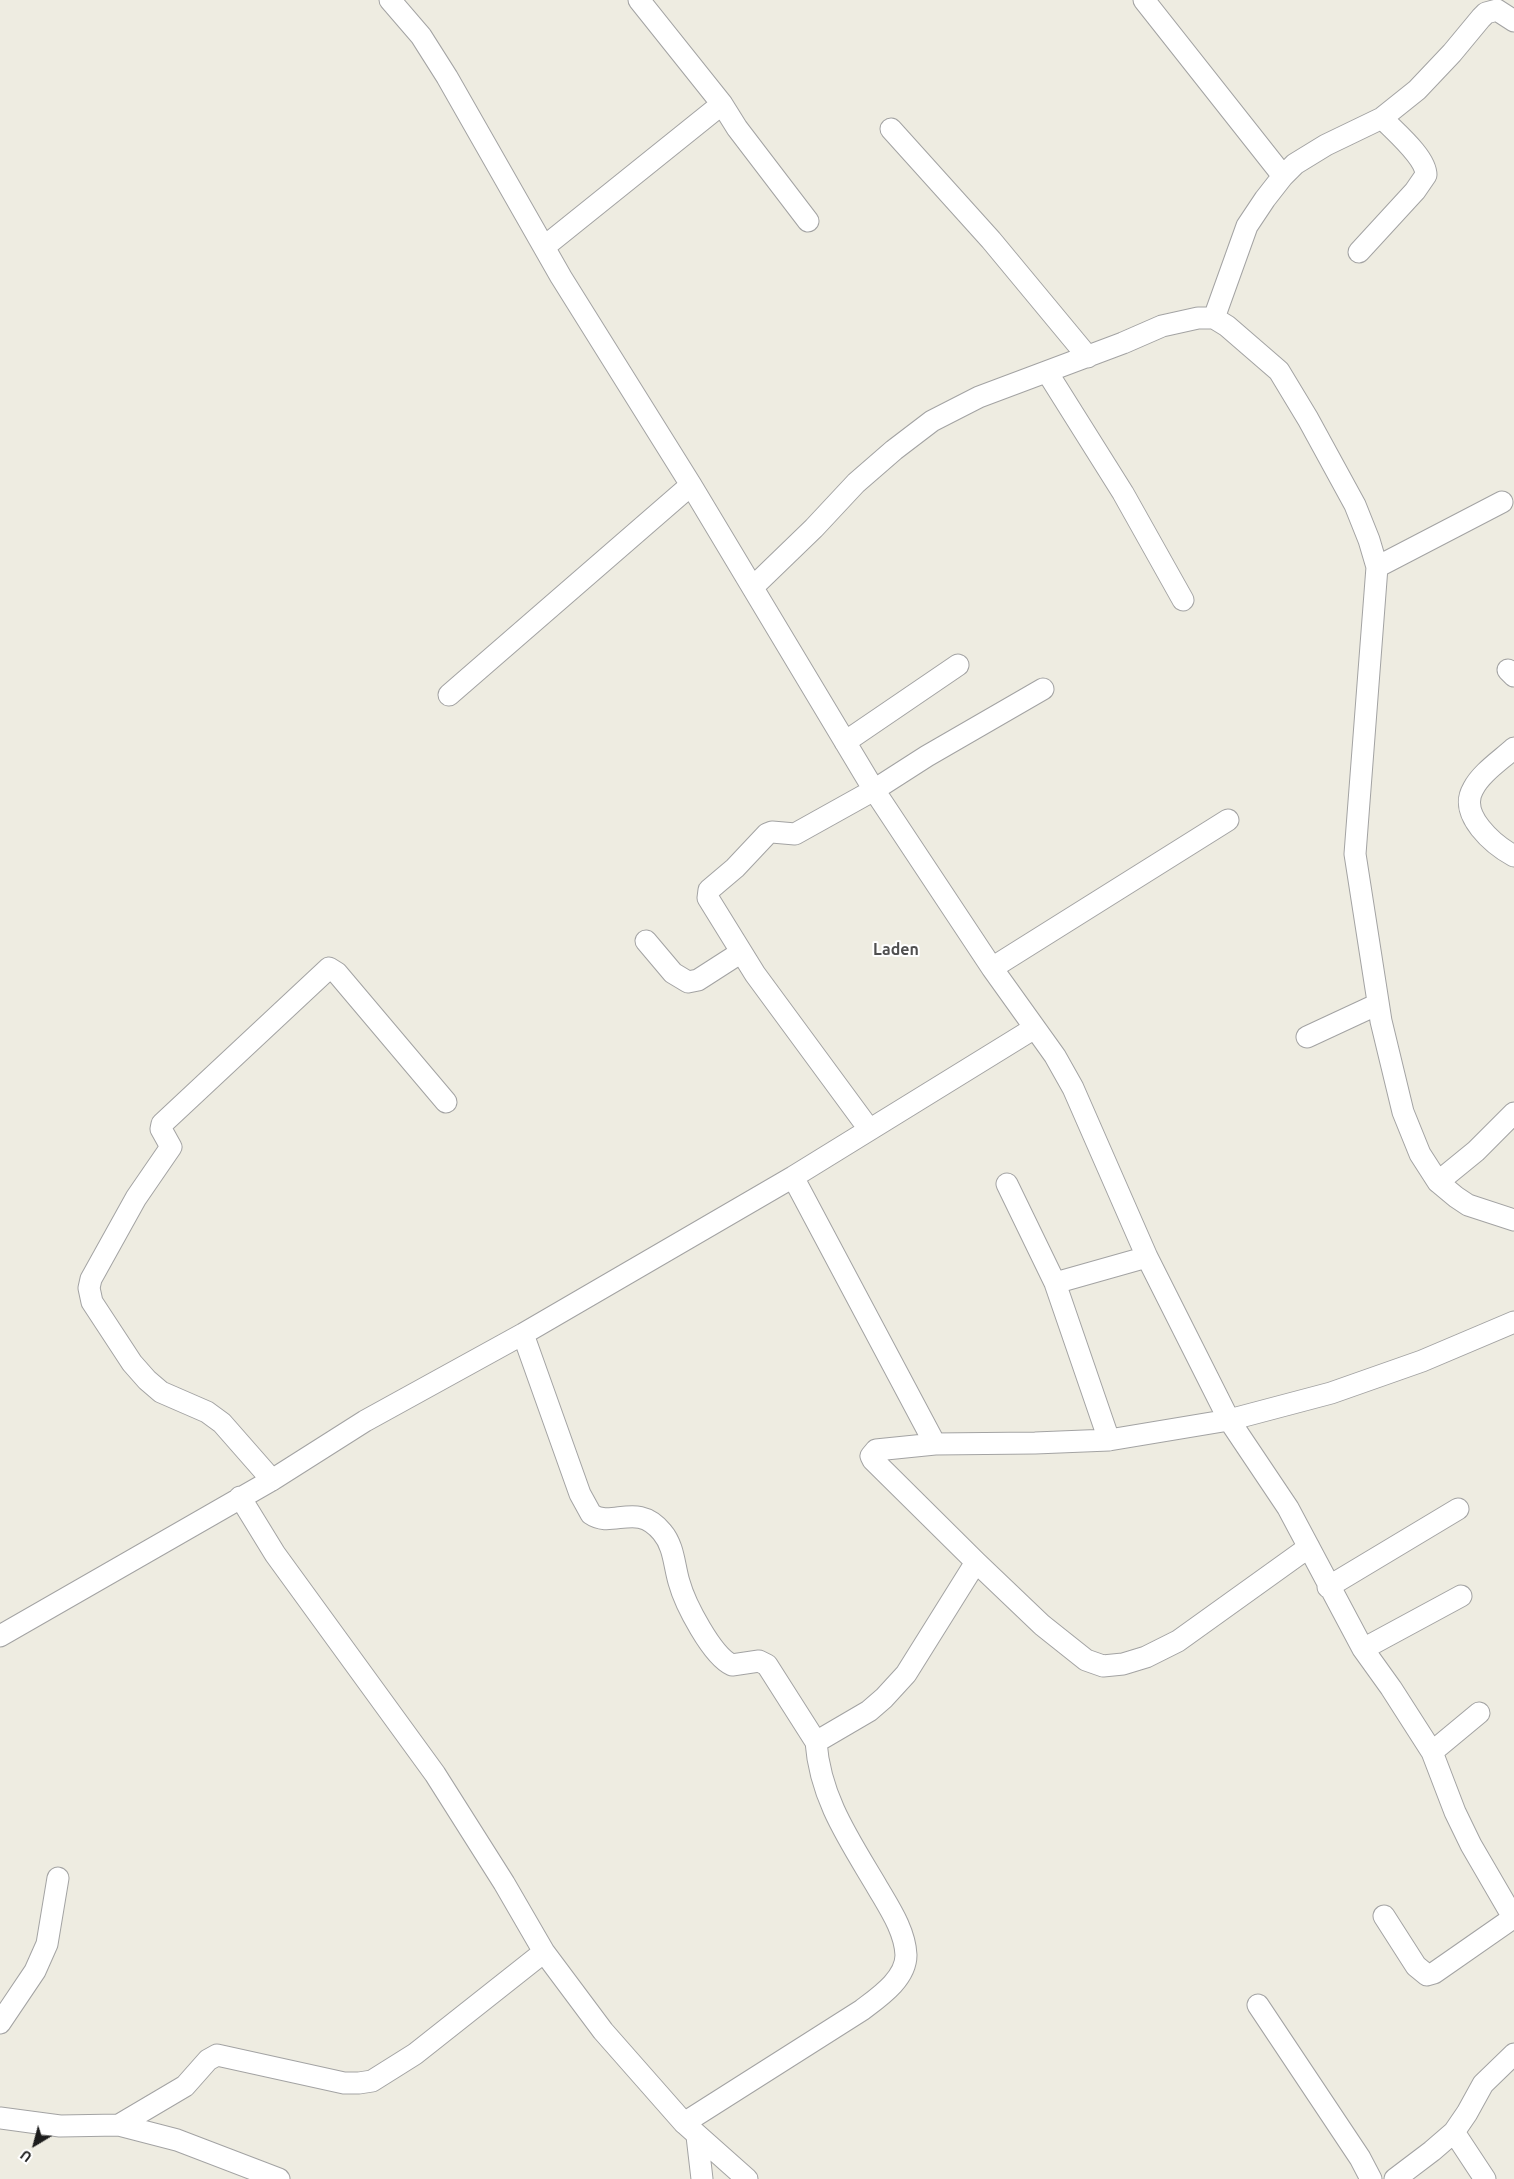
<!DOCTYPE html>
<html>
<head>
<meta charset="utf-8">
<style>
	body { margin:0 }
	#map { position:relative; width:1514px; height:2179px; overflow:hidden; background:#eeece1; font-family:Ubuntu,sans-serif }
	canvas { display:block }
	.north { position:absolute; left:10px; top:2119px; width:50px; height:50px; -webkit-text-stroke:4px #fff; paint-order:stroke; rotate:217deg; font-size:14px; font-weight:700; line-height:20px; text-align:center; color:#1c1c1c }
	.north::after { content:''; display:block; margin:auto; width:18px; height:22px; background:#1c1c1c; clip-path:polygon(50% 0,100% 100%,50% 72%,0 100%) }
</style>
</head>
<body>
<div id="map">
<canvas width="1514" height="2179"></canvas>
<div class="north">U</div>
</div>
<script>
const c = document.querySelector('canvas').getContext('2d');
c.lineJoin = 'round';
function trace(path, color, width, dash) {
  c.strokeStyle = color;
  c.lineWidth = width;
  c.lineCap = dash ? 'butt' : 'round';
  c.setLineDash(dash || []);
  c.stroke(path);
}
function label(font, color, halo, rows, align = 'center') {
  c.font = font + ' Ubuntu,sans-serif';
  c.lineWidth = 4;
  c.setLineDash([]);
  c.textBaseline = 'middle';
  c.strokeStyle = halo;
  c.fillStyle = color;
  for (const [text, x, y, turn = 0] of rows) {
    c.save();
    c.translate(x, y);
    c.rotate((+turn || 0) * Math.PI / 180);
    c.textAlign = isNaN(turn) ? turn : align;
    if (halo) c.strokeText(text, 0, 0);
    c.fillText(text, 0, 0);
    c.restore();
  }
}
const minor = new Path2D(`
	M 390,0 L 421,36 L 447,77 L 561,277 L 691,485 L 874,790 L 992,968 L 1055,1056 L 1073,1088 L 1147,1257 L 1229,1420 L 1288,1508 L 1363,1649 L 1391,1688 L 1432,1752 L 1455,1812 L 1471,1845 L 1514,1919
	M 639,0 L 722,104 L 737,128 L 808,221
	M 1144,0 L 1283,176
	M 891,129 L 991,240 L 1088,357
	M 544,247 L 722,104
	M 1359,252 L 1415,191 L 1426,175 C 1426,157 1394,131 1382,118
	M 1214,318 L 1247,226 L 1265,199 L 1283,176 L 1295,164 L 1326,145 L 1382,118 L 1417,90 L 1452,53 L 1481,18 L 1486,13 L 1497,10 L 1514,21
	M 1047,372 L 1123,493 L 1183,600
	M 1377,567 L 1502,502
	M 753,587 L 814,528 L 856,483 L 894,450 L 932,421 L 979,397 L 1123,343 L 1162,326 L 1198,318 L 1214,318 L 1227,326 L 1279,371 L 1308,419 L 1355,505 L 1369,540 L 1377,567 L 1355,854 L 1381,1021 L 1403,1112 L 1420,1154 L 1438,1182 L 1456,1197 L 1468,1205 L 1514,1220
	M 1508,670 L 1514,676
	M 449,695 L 691,485
	M 845,742 L 958,665
	M 1514,748 C 1501,760 1481,773 1473,789 C 1458,815 1494,845 1514,856
	M 646,941 L 673,973 L 688,982 L 698,980 L 740,953
	M 992,968 L 1228,820
	M 1307,1037 L 1378,1004
	M 869,1129 L 755,974 L 708,898 L 709,890 L 735,868 L 767,834 L 772,832 L 795,834 L 874,790 L 927,756 L 1043,689
	M 793,1177 L 935,1444
	M 1438,1182 L 1476,1151 L 1514,1113
	M 1007,1184 L 1055,1283 L 1109,1440
	M 1055,1283 L 1147,1257
	M 523,1334 L 580,1494 L 591,1514 C 612,1529 637,1501 662,1532 C 674,1546 674,1565 679,1582 C 685,1604 712,1656 732,1665 L 759,1661 L 767,1665 L 816,1742
	M 272,1480 L 222,1423 L 207,1412 L 161,1392 L 147,1380 L 132,1363 L 92,1302 L 89,1288 L 91,1279 L 136,1198 L 171,1147 L 161,1129 L 162,1124 L 329,968 L 337,973 L 446,1102
	M 240,1497 L 275,1554 L 435,1774 L 504,1883 L 544,1952 L 603,2031 L 684,2123 L 747,2179
	M 1309,1547 L 1178,1641 L 1146,1657 L 1123,1664 L 1103,1666 L 1086,1660 L 1042,1625 L 976,1562 L 873,1460 L 871,1456 L 876,1450 L 935,1444 L 1035,1443 L 1109,1440 L 1229,1420 L 1331,1393 L 1422,1361 L 1514,1322
	M 1328,1587 L 1458,1509
	M 0,1636 L 272,1480 L 365,1421 L 523,1334 L 793,1177 L 1033,1029
	M 1363,1649 L 1461,1596
	M 1432,1752 L 1479,1713
	M 1384,1916 L 1416,1966 L 1427,1975 L 1434,1973 L 1513,1918
	M 1258,2005 L 1360,2158 L 1371,2179
	M 0,2023 L 35,1971 L 47,1944 L 58,1878
	M 0,2118 L 60,2126 L 119,2125 L 177,2140 L 279,2179
	M 684,2123 L 862,2010 C 879,1997 906,1979 906,1955 C 905,1930 888,1906 876,1885 C 848,1838 820,1797 816,1742 L 869,1711 L 884,1698 L 906,1674 L 976,1562
	M 119,2125 L 185,2086 L 208,2060 L 217,2055 L 344,2083 L 359,2083 L 372,2081 L 415,2054 L 544,1952
	M 1454,2132 L 1485,2179
	M 697,2136 L 702,2179
	M 1395,2179 L 1432,2151 L 1454,2132 L 1467,2113 L 1483,2084 L 1514,2054`);
const quarterNames = [
	["Laden",896,950]
];
trace(minor, '#a3a3a3', 23);
trace(minor, '#fff', 21);
label('bold 16px', '#4f4f4f', '#fff', quarterNames);
</script>
</body>
</html>
